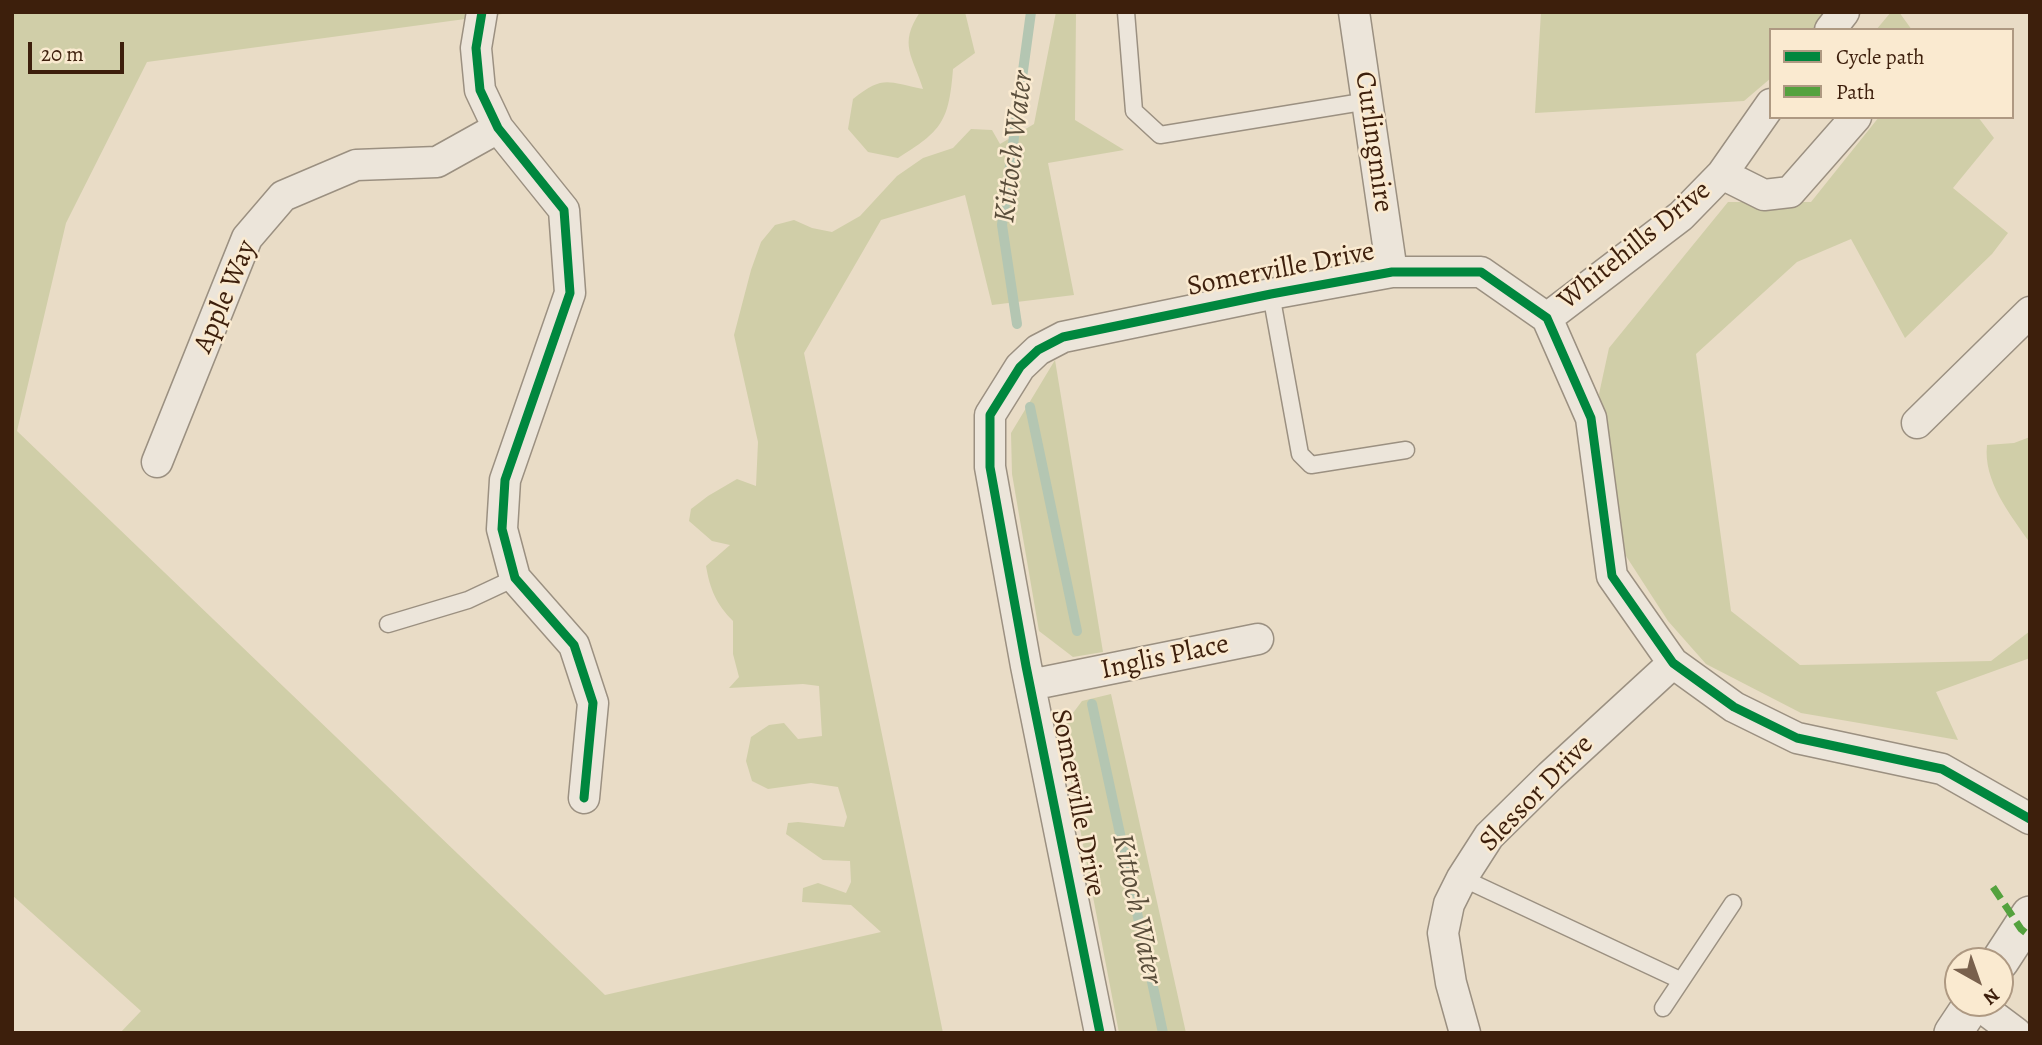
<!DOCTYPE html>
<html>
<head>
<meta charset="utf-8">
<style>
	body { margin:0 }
	#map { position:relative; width:2042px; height:1045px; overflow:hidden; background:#e9dcc6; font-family:Alegreya,serif }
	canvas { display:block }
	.frame { position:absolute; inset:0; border:14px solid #3d1f0c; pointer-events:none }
	.legend { position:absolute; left:1769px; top:28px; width:245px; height:91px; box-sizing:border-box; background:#faead0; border:2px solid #ae9982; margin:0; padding:9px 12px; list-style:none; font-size:21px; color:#3d1f0c }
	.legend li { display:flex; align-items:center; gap:14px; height:35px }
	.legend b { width:35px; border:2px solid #ae9982 }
	.north { position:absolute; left:1944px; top:947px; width:70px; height:70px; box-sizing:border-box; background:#faead0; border:2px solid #ae9982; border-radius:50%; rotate:140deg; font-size:19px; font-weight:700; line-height:28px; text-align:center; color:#3d1f0c }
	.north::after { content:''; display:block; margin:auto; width:24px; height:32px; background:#79614d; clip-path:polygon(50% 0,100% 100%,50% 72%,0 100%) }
	.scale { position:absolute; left:28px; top:42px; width:96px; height:32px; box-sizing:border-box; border:4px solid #3d1f0c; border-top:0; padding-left:9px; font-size:21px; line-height:24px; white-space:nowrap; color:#3d1f0c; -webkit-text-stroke:5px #faead0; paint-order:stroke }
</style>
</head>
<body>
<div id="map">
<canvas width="2042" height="1045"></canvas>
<div class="frame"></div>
<ul class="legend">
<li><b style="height:9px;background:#00873e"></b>Cycle path</li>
<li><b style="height:9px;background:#54a23e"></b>Path</li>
</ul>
<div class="north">N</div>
<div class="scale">20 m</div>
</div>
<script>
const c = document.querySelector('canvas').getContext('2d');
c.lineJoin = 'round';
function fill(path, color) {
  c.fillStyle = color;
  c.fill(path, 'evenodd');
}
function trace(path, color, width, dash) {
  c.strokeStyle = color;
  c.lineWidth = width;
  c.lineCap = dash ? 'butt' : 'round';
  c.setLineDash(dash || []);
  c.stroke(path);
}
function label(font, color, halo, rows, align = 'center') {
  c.font = font + ' Alegreya,serif';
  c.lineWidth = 5;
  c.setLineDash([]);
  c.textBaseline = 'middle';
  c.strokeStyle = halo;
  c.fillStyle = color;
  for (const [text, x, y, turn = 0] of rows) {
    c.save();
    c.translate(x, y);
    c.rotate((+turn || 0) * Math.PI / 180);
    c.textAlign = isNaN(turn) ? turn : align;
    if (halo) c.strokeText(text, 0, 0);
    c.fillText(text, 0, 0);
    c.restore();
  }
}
const green = new Path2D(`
	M 12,12 L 517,12 L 147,62 L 66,223 L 17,431 L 605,995 L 881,932 L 851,905 L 802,902 L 803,888 L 818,883 L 846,893 L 851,882 L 850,861 L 823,860 L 786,834 L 788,823 L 798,822 L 844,827 L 847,817 L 838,787 L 811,783 L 768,789 L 752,781 L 746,761 L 751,737 L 769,725 L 784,723 L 798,739 L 822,736 L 819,686 L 803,684 L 729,688 L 739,677 L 733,654 L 733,621 C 716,604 710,589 706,566 L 730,545 L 712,541 L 689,521 L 691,509 L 708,496 L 737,479 L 756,486 L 758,442 L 734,335 L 751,270 L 761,242 L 775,225 L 794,220 L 812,228 L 832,232 L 860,216 L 897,176 L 923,158 L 953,148 L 971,129 L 992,130 L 1000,144 L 1034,124 L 1056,12 L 1076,12 L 1075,120 L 1124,150 L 1048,163 L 1074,295 L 992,305 L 965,195 L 881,220 L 804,353 L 943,1033 L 120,1033 L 141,1011 L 12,895 Z
	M 920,12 L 965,12 L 975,53 L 953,69 C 949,121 942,131 898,158 L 868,152 L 848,129 L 853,99 C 884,75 886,82 923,89 C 913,56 898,45 920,12 Z
	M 1541,12 L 1842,12 L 1829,30 L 1771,30 L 1771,78 L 1744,101 L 1535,113 Z
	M 1891,12 L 1899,12 L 1912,30 L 1876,30 Z
	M 1879,117 L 1978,117 L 1994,138 L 1953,188 L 2008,233 L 1992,254 L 1905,338 L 1851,239 L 1797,262 L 1696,354 L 1731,611 L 1800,665 L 1991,661 L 2030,631 L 2030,658 L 1936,692 L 1958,740 L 1801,713 L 1706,664 L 1668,621 L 1626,556 L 1599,394 L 1609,348 L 1728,202 L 1811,202 Z
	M 1055,360 L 1103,652 L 1073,657 L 1039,631 L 1012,474 L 1011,433 Z
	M 2030,437 L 2030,543 C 2010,514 1983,481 1987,445 L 2014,443 Z
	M 1111,694 L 1186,1033 L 1119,1033 L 1061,729 L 1082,701 Z`);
const stream = new Path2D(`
	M 1017,324 L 1002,225 L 1031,12
	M 1030,407 L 1077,631
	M 1092,704 L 1163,1033`);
const service = new Path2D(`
	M 1126,12 L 1134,111 L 1160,135 L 1368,101
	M 1271,294 L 1300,454 L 1311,465 L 1406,450
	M 388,624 L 468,600 L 515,578
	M 1462,878 L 1680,980
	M 1663,1008 L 1733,903`);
const minor = new Path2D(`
	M 482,12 L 476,48 L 480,90 L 498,128 L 564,210 L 570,293 L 505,480 L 502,529 L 515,578 L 574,645 L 593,703 L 584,798
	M 1354,12 L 1392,272
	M 1830,30 L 1844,12
	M 1722,174 L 1764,195 L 1790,192 L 1856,117
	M 1547,318 L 1681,216 L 1722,174 L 1771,104
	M 1917,423 L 2030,312
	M 157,462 L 247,238 L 283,196 L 356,165 L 437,162 L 498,128
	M 1030,685 L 1258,639
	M 1976,1003 L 2016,1033
	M 1100,1033 L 1026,666 L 990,467 L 990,415 L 1020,367 L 1038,350 L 1063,337 L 1271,294 L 1392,272 L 1481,272 L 1547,318 L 1591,418 L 1612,576 L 1673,663 L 1734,707 L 1797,738 L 1942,769 L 2030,819
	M 1465,1033 L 1451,983 L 1443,933 L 1449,904 L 1462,878 L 1489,836 L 1550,776 L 1673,663`);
const tertiary = new Path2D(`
	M 2000,961 L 2030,915
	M 1953,1033 L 1973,1003`);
const quiet = new Path2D(`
	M 1993,887 L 2021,929 L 2030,936`);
const cycleway = new Path2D(`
	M 482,12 L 476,48 L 480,90 L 498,128 L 564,210 L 570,293 L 505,480 L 502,529 L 515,578 L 574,645 L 593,703 L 584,798
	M 1100,1033 L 1026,666 L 990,467 L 990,415 L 1020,367 L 1038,350 L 1063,337 L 1271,294 L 1392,272 L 1481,272 L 1547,318 L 1591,418 L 1612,576 L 1673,663 L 1734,707 L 1797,738 L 1942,769 L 2030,819`);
const streetNames = [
	["Curlingmire",1373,142,82],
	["Whitehills Drive",1635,246,-39],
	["Somerville Drive",1281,270,-11],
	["Apple Way",226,297,-67],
	["Inglis Place",1165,658,-12],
	["Slessor Drive",1537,794,-46],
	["Somerville Drive",1077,803,79]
];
const waterNames = [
	["Kittoch Water",1015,147,-83],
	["Kittoch Water",1136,909,78]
];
fill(green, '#d0cea8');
trace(stream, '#b4c6b2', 10);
trace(service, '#9b9081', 19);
trace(minor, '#9b9081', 33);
trace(tertiary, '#9b9081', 40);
trace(service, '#ece5da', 16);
trace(minor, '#ece5da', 30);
trace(tertiary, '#ece5da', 37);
trace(quiet, '#54a23e', 7, [14, 7]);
trace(cycleway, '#00873e', 9);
label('28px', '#3d1f0c', '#faead0', streetNames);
label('italic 30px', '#5a4e3b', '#faead0', waterNames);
</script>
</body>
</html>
